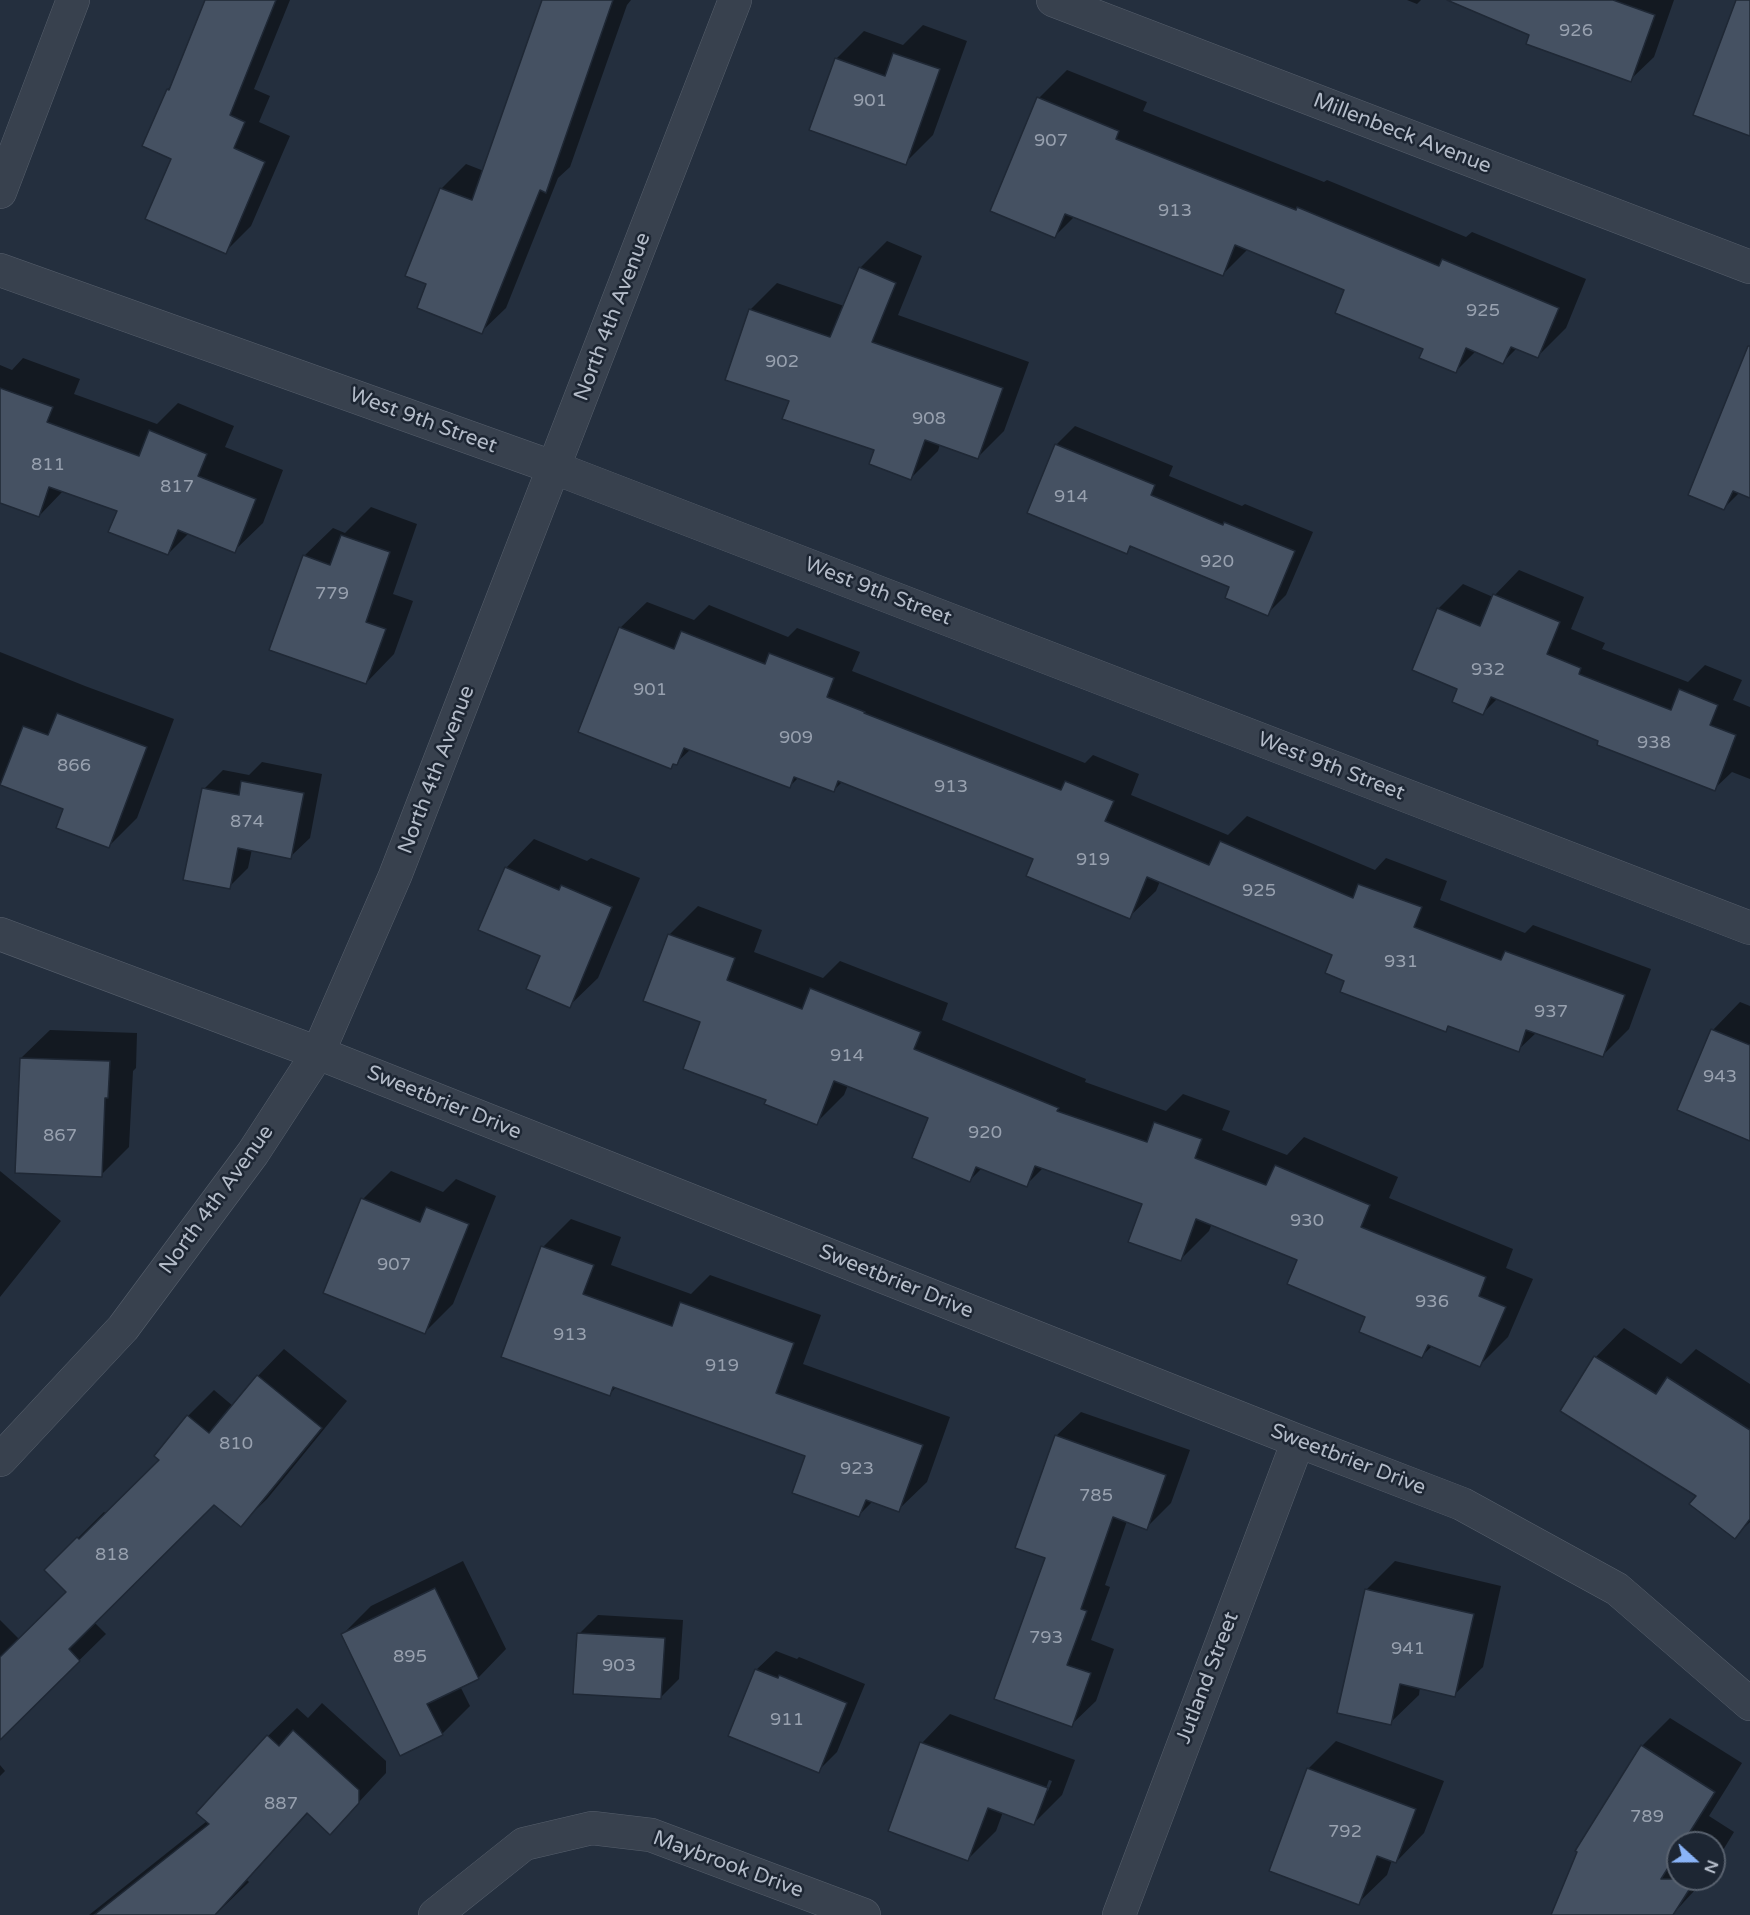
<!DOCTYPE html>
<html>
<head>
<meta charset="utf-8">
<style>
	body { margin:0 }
	#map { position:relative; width:1750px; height:1915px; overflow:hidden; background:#242f3e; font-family:"Varela Round",sans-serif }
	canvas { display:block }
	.north { position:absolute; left:1666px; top:1831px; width:60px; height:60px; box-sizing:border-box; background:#1d2633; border:2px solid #59626f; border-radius:50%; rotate:111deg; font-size:16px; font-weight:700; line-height:24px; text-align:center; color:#b4bcc9 }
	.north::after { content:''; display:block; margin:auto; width:21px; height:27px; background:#8ab4f8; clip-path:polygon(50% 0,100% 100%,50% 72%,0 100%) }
</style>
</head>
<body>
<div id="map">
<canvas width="1750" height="1915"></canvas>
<div class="north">N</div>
</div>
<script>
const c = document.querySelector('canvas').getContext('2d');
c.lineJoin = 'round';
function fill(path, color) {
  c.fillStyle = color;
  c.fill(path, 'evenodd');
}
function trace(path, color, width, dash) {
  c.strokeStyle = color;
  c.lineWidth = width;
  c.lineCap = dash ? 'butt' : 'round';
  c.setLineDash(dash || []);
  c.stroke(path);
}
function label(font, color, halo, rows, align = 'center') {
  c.font = font + ' "Varela Round",sans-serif';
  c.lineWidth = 5;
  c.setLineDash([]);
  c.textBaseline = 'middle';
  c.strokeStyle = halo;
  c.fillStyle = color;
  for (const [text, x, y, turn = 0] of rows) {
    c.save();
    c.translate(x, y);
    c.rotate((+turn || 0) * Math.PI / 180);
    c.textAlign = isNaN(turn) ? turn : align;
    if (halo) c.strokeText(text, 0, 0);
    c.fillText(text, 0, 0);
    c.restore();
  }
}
const shadow = new Path2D(`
	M 207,0 L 290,0 L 254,89 L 270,96 L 259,122 L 290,136 L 251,226 L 225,252 L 172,158 L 144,146 L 168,89 L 173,84 Z
	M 544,0 L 631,0 L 627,5 L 570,167 L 558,178 L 506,308 L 481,332 L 428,284 L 407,276 L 442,188 L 466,164 L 484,171 Z
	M 1407,0 L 1421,0 L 1417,4 Z
	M 1448,0 L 1674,0 L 1654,57 L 1630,80 L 1531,34 Z
	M 923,25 L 967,41 L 933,135 L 905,163 L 836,59 L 864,31 L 903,45 Z
	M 1067,70 L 1147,102 L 1143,111 L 1324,182 L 1327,180 L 1466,237 L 1472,232 L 1586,279 L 1566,328 L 1538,356 L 1517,348 L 1503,362 L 1476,351 L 1455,372 L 1346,290 L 1248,249 L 1222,275 L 1075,216 L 1055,236 L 1039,98 Z
	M 887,241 L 922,256 L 898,315 L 1029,362 L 1004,431 L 978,457 L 940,444 L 938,451 L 911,478 L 876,449 L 790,400 L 750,310 L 777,283 L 844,306 L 860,268 Z
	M 23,358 L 80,379 L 74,394 L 157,424 L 178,403 L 234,426 L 225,447 L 283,470 L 263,523 L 234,551 L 189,533 L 168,554 L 119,510 L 64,490 L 39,516 L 0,502 L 0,365 L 12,370 Z
	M 1750,363 L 1750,496 L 1740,492 L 1724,508 Z
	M 1075,426 L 1173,466 L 1169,476 L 1242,506 L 1245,504 L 1313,532 L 1286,595 L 1267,614 L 1231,586 L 1133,545 L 1126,552 L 1056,445 Z
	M 371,507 L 417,524 L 393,594 L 413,601 L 394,654 L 366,683 L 304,556 L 333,528 L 345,533 Z
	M 1519,570 L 1584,597 L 1571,629 L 1605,643 L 1602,649 L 1688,682 L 1705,665 L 1742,680 L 1733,700 L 1750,707 L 1750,779 L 1732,772 L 1714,789 L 1498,698 L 1482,714 L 1459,688 L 1438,609 L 1463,584 L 1493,597 Z
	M 647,602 L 694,620 L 709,605 L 788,637 L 797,628 L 860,652 L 852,671 L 1085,763 L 1093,755 L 1139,774 L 1131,795 L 1228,835 L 1247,816 L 1375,870 L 1386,858 L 1447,881 L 1440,900 L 1525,933 L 1533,925 L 1651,969 L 1629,1029 L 1603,1055 L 1537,1032 L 1518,1050 L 1450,1025 L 1446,1030 L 1346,980 L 1334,954 L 1160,881 L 1156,891 L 1129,917 L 1035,858 L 843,781 L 833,791 L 799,777 L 789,787 L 691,749 L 676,763 L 620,628 Z
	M 0,652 L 85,686 L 174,719 L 137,818 L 109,846 L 65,808 L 0,783 Z
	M 262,762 L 322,774 L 310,838 L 290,857 L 252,849 L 248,868 L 229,887 L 204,789 L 223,770 L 249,775 Z
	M 534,839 L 587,861 L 591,858 L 640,878 L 598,978 L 569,1006 L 542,955 L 506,868 Z
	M 698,906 L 762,930 L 754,952 L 823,978 L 840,961 L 948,1003 L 942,1020 L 1086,1079 L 1085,1082 L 1166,1111 L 1183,1094 L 1230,1111 L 1222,1130 L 1287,1155 L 1304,1137 L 1398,1177 L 1389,1198 L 1513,1249 L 1506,1268 L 1533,1279 L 1508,1337 L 1480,1365 L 1432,1346 L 1422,1356 L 1367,1316 L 1299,1259 L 1212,1223 L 1209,1231 L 1181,1259 L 1144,1203 L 1044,1167 L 1026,1185 L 982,1168 L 970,1180 L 930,1117 L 848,1085 L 844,1095 L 816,1123 L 768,1099 L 702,1022 L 645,1000 L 670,934 Z
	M 1740,1002 L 1750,1006 L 1750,1139 L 1679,1109 L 1713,1030 Z
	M 50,1030 L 137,1033 L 136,1068 L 133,1071 L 129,1147 L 101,1175 L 21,1058 Z
	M 0,1171 L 61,1221 L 0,1297 Z
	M 391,1171 L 443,1192 L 456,1179 L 496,1196 L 453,1304 L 425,1332 L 363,1199 Z
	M 571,1219 L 621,1237 L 611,1265 L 691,1294 L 710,1275 L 821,1315 L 803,1364 L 950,1417 L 927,1482 L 898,1510 L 873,1501 L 859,1515 L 807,1455 L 616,1387 L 610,1394 L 543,1247 Z
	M 1624,1328 L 1681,1364 L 1696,1349 L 1750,1384 L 1750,1522 L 1734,1537 L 1698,1496 L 1562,1411 L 1596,1357 Z
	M 284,1349 L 347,1401 L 267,1499 L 240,1525 L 214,1503 L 94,1622 L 106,1634 L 0,1738 L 0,1620 L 20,1640 L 68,1592 L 46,1570 L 104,1512 L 107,1514 L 161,1460 L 188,1416 L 214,1390 L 233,1406 L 258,1376 Z
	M 1081,1412 L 1190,1450 L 1171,1503 L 1146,1528 L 1127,1521 L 1105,1585 L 1110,1587 L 1091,1640 L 1114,1649 L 1096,1701 L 1071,1725 L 1047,1557 L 1056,1436 Z
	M 463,1561 L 506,1649 L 478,1678 L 460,1686 L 470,1706 L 442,1734 L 343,1634 L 371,1606 Z
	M 1395,1561 L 1501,1586 L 1483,1667 L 1454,1695 L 1420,1687 L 1419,1695 L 1390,1723 L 1366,1590 Z
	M 598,1615 L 683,1620 L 679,1679 L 660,1698 L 579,1634 Z
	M 776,1651 L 797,1659 L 799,1657 L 865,1684 L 837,1752 L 818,1771 L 756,1670 Z
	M 322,1703 L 386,1761 L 386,1773 L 330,1833 L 308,1813 L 247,1880 L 249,1882 L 215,1915 L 89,1915 L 207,1821 L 198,1813 L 268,1736 L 297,1708 L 308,1718 Z
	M 950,1714 L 1075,1760 L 1062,1795 L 1034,1823 L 1003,1812 L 996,1831 L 968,1859 L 890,1830 L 922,1743 ZM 1049,1780 L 1052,1781 L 1048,1791 L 1045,1791 Z
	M 1670,1718 L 1742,1763 L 1709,1816 L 1734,1832 L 1714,1865 L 1714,1843 L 1678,1843 L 1678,1879 L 1705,1879 L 1672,1915 L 1553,1915 L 1642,1746 Z
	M 1336,1741 L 1444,1781 L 1424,1833 L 1396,1862 L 1392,1860 L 1387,1875 L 1358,1903 L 1308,1769 Z
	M 0,1765 L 5,1771 L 0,1776 Z`);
const building = new Path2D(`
	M 205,0 L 276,0 L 230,115 L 245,122 L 234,148 L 265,162 L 226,254 L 145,219 L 171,159 L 142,146 L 167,89 L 169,90 Z
	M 542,0 L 613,0 L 546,193 L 540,190 L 482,334 L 417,308 L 426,284 L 405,276 L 440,188 L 472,200 Z
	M 1447,0 L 1613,0 L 1655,15 L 1631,82 L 1526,44 L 1529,35 Z
	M 1736,0 L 1750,0 L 1750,136 L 1693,115 Z
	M 893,53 L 940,69 L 906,165 L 809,130 L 835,58 L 885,76 Z
	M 1037,97 L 1119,131 L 1116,139 L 1296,210 L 1297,207 L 1439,266 L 1442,259 L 1559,308 L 1538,358 L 1511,347 L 1503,364 L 1466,348 L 1456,373 L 1419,358 L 1423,349 L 1335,313 L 1344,290 L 1235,245 L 1223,276 L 1065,214 L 1055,238 L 990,211 Z
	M 859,267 L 896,283 L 872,342 L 1003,388 L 978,459 L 925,440 L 911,480 L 869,464 L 874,450 L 782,419 L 789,401 L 725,380 L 749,309 L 830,337 Z
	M 1748,346 L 1750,346 L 1750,498 L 1733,491 L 1724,510 L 1688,495 Z
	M 0,388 L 53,407 L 47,422 L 139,456 L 149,430 L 207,454 L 198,476 L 256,499 L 235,553 L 178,530 L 168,555 L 108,532 L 117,511 L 49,487 L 39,517 L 0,503 Z
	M 1055,444 L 1155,485 L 1151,495 L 1223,525 L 1224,522 L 1295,551 L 1268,616 L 1225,598 L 1229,587 L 1130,546 L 1127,554 L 1027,513 Z
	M 341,535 L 390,552 L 366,622 L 386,629 L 366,684 L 269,650 L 303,555 L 330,565 Z
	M 1493,594 L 1560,622 L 1547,654 L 1581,668 L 1579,674 L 1671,710 L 1679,689 L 1718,705 L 1710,725 L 1736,735 L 1715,791 L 1597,745 L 1598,741 L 1491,697 L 1483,715 L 1452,702 L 1457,689 L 1412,670 L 1437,608 L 1480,626 Z
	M 619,627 L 674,649 L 681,631 L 765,664 L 769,653 L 834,678 L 827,697 L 865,712 L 864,713 L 1061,790 L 1065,781 L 1114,801 L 1105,821 L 1209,865 L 1220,841 L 1353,898 L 1358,884 L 1422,907 L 1414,927 L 1501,960 L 1505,951 L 1625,995 L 1603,1057 L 1526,1030 L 1519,1052 L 1448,1026 L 1446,1032 L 1340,992 L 1344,981 L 1325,973 L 1332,955 L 1147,877 L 1130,919 L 1026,876 L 1033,859 L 838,781 L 834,792 L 794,777 L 790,788 L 684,748 L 677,765 L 673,764 L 671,769 L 578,732 Z
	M 57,713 L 147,747 L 109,848 L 56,828 L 63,809 L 0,785 L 23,726 L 48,735 Z
	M 241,781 L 304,793 L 291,859 L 238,848 L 230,889 L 183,880 L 202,788 L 239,795 Z
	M 505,867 L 559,890 L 561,885 L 612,907 L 570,1008 L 526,989 L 540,956 L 478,930 Z
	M 668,934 L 735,958 L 727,980 L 802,1009 L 810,988 L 921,1032 L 914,1049 L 1059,1108 L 1057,1111 L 1147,1142 L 1154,1122 L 1202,1139 L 1195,1158 L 1266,1185 L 1275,1165 L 1370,1205 L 1361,1227 L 1486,1277 L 1479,1296 L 1506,1307 L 1480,1367 L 1428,1345 L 1422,1358 L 1359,1332 L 1365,1317 L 1287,1284 L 1297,1260 L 1196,1219 L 1181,1261 L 1128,1242 L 1142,1204 L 1035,1166 L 1027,1187 L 976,1167 L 970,1182 L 912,1158 L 928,1118 L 834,1081 L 817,1125 L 764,1104 L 766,1100 L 683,1069 L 700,1022 L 643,1001 Z
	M 1711,1029 L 1750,1045 L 1750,1141 L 1677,1110 Z
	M 20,1058 L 110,1061 L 108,1098 L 105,1098 L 102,1177 L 15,1173 Z
	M 361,1198 L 420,1222 L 426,1207 L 469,1224 L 425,1334 L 323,1293 Z
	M 541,1246 L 594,1265 L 583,1294 L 672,1326 L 680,1302 L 794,1343 L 776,1393 L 923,1445 L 899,1512 L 866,1500 L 859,1517 L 792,1493 L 805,1456 L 613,1387 L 610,1396 L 501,1357 Z
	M 1594,1356 L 1656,1394 L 1667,1377 L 1750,1430 L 1750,1519 L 1735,1539 L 1689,1504 L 1696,1496 L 1560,1411 Z
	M 257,1375 L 322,1428 L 241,1527 L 214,1505 L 69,1649 L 80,1661 L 0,1740 L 0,1657 L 66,1592 L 44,1570 L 77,1537 L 79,1539 L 159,1460 L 154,1456 L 187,1415 L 209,1433 Z
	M 1055,1435 L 1166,1475 L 1147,1530 L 1113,1517 L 1081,1609 L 1087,1611 L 1067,1665 L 1091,1673 L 1072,1727 L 994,1699 L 1045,1558 L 1015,1548 Z
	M 435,1588 L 479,1679 L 427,1704 L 443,1735 L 400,1756 L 341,1634 Z
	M 1365,1589 L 1474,1614 L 1455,1697 L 1400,1684 L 1391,1725 L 1337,1713 Z
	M 577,1633 L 665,1638 L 661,1699 L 573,1694 Z
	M 755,1669 L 778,1678 L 779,1675 L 847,1703 L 819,1773 L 728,1736 Z
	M 293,1730 L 359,1790 L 359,1803 L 330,1835 L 307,1813 L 215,1915 L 94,1915 L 209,1824 L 196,1813 L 267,1735 L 279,1746 Z
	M 920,1742 L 1048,1788 L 1034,1825 L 988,1808 L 968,1861 L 888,1831 Z
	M 1641,1745 L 1715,1792 L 1683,1843 L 1678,1843 L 1678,1852 L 1661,1879 L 1696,1879 L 1673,1915 L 1551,1915 L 1577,1852 L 1575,1851 Z
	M 1307,1768 L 1416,1809 L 1396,1863 L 1377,1856 L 1359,1905 L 1269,1871 Z`);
const street = new Path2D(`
	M 1053,0 L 1750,267
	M 0,192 L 73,0
	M 0,270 L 555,468 L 1750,928
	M 0,934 L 318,1053 L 1298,1441 L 1462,1504 L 1617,1589 L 1750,1704
	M 0,1460 L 123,1328 L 253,1153 L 318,1053 L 395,876 L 735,0
	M 435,1915 L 524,1844 L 592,1828 L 651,1835 L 864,1915
	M 1119,1915 L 1298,1441`);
const numberNames = [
	["926",1576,31],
	["901",870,101],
	["907",1051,141],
	["913",1175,211],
	["925",1483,311],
	["902",782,362],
	["908",929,419],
	["811",48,465],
	["817",177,487],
	["914",1071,497],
	["920",1217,562],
	["779",332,594],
	["932",1488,670],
	["901",650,690],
	["909",796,738],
	["938",1654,743],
	["866",74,766],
	["913",951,787],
	["874",247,822],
	["919",1093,860],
	["925",1259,891],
	["931",1401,962],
	["937",1551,1012],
	["914",847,1056],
	["943",1720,1077],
	["920",985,1133],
	["867",60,1136],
	["930",1307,1221],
	["907",394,1265],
	["936",1432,1302],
	["913",570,1335],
	["919",722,1366],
	["810",236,1444],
	["923",857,1469],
	["785",1096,1496],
	["818",112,1555],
	["793",1046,1638],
	["941",1408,1649],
	["895",410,1657],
	["903",619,1666],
	["911",787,1720],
	["887",281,1804],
	["789",1647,1817],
	["792",1345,1832]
];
const streetNames = [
	["Millenbeck Avenue",1402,134,21],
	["North 4th Avenue",613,317,-69],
	["West 9th Street",423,421,20],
	["West 9th Street",878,592,21],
	["West 9th Street",1331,767,21],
	["North 4th Avenue",437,770,-69],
	["Sweetbrier Drive",444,1103,22],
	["North 4th Avenue",217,1200,-54],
	["Sweetbrier Drive",896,1282,22],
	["Sweetbrier Drive",1348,1460,21],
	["Jutland Street",1208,1678,-69],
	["Maybrook Drive",728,1865,20]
];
fill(shadow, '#0007');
fill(building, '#455162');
trace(building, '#1f2835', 1.5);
trace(street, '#565f6c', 34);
trace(street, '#38414e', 33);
label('18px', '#98a1af', null, numberNames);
label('21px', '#b4bcc9', '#1d2633', streetNames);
</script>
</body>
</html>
